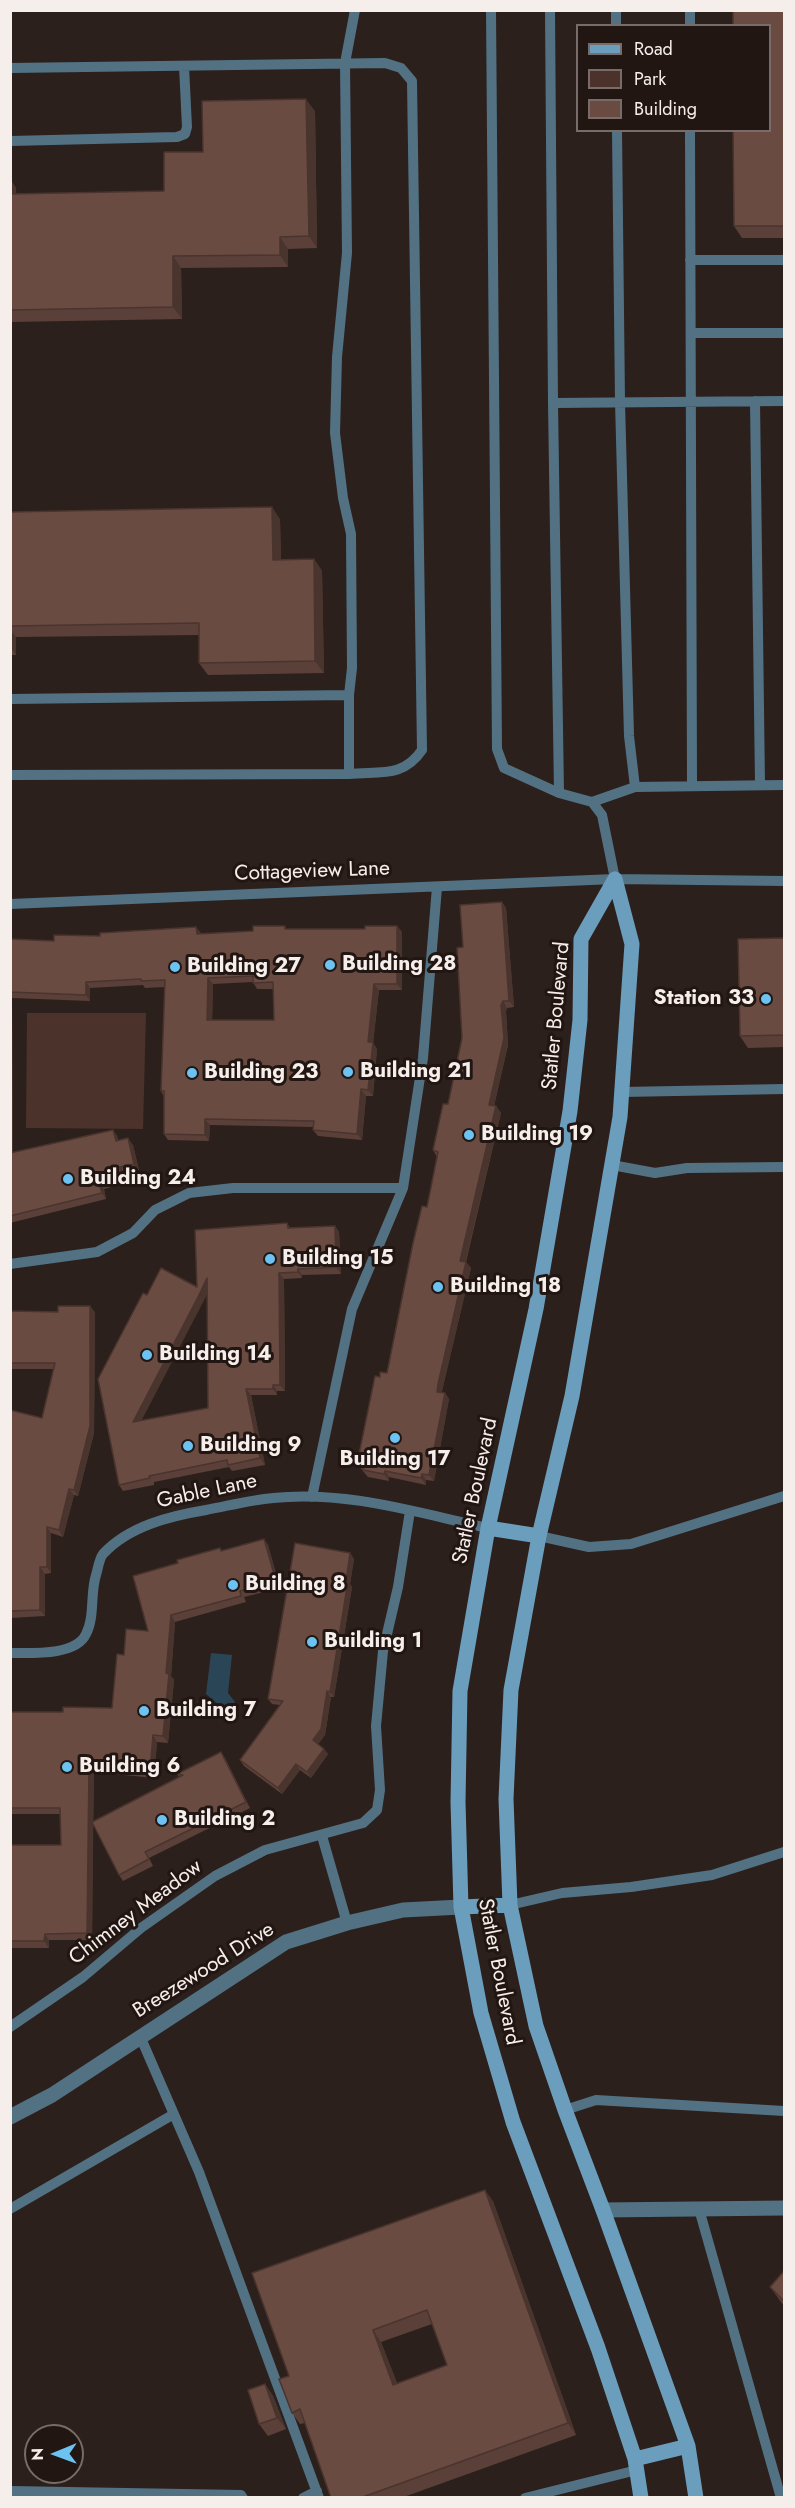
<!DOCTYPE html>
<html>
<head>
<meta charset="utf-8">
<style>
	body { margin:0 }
	#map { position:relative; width:795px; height:2508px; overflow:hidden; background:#2c201c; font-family:Jost,sans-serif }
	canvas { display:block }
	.frame { position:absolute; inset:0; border:12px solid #f6eeeb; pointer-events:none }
	.legend { position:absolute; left:576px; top:24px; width:195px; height:108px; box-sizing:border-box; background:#221613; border:2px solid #776c69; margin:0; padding:8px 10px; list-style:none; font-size:18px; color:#f6eeeb }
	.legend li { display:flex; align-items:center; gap:12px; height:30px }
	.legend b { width:30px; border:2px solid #776c69 }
	.north { position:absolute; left:24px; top:2424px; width:60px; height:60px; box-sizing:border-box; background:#221613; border:2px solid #776c69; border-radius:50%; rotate:269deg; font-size:16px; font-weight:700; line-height:24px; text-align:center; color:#f6eeeb }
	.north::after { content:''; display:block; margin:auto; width:21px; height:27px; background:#6cc3f2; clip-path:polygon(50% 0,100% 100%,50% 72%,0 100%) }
</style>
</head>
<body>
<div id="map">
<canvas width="795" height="2508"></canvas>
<div class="frame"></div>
<ul class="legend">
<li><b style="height:8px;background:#6b9ebc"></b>Road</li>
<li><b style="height:16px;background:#4b322a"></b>Park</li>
<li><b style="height:16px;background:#694b42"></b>Building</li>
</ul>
<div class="north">N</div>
</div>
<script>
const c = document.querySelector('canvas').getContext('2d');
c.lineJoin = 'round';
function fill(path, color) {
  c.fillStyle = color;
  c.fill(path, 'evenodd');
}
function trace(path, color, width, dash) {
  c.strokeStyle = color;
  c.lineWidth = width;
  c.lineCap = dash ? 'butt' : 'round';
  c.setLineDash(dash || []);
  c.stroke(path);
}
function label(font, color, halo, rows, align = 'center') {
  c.font = font + ' Jost,sans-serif';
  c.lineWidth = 6;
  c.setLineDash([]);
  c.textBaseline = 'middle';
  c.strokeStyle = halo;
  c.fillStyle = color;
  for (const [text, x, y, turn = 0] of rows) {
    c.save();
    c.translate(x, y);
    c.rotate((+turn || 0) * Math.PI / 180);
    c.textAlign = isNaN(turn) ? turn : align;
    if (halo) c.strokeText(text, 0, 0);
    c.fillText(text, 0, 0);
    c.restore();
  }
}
const green = new Path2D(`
	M 27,1013 L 146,1013 L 143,1129 L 26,1128 Z`);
const water = new Path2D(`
	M 211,1653 L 232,1655 L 228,1693 L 235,1702 L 227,1712 L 206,1694 Z`);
const lane = new Path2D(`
	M 491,10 L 497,749 L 504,768 L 559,793 L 592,802 L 635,787 L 784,785
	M 550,10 L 553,403 L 784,401
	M 616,10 L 616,26
	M 690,10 L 690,26
	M 10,68 L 385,63 L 401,68 L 412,81 L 422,750 C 403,778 380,771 349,774 L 10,775
	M 617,130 L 620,402 L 629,736 L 635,787
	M 690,130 L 692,785
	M 10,141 L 177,137 L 185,134 L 187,127 L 184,66
	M 690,260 L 784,260
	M 691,333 L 784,333
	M 755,401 L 760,785
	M 553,403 L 559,793
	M 349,695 L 352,668 L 351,534 L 343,498 L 335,433 L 337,357 L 347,253 L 345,63 L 355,10
	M 10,699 L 349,695 L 349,774
	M 592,802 L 602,815 L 615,879
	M 10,904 L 615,879 L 784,881
	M 622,1092 L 784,1089
	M 612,1165 L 655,1173 L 687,1168 L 784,1167
	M 10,1264 L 97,1252 L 133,1233 L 155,1210 L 189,1193 L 233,1188 L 403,1188
	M 312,1497 L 352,1309 L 403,1188 L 423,1058 L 437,887
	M 539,1536 L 589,1547 L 631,1544 L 784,1496
	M 10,1653 C 31,1653 76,1656 86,1634 C 95,1617 90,1594 96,1575 C 98,1569 99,1559 103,1554 C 129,1526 170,1516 206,1510 C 228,1506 250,1500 273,1498 C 345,1490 418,1513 488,1528
	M 322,1836 L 347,1923
	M 510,1905 L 562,1893 L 631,1887 L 712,1875 L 784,1852
	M 10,2027 L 83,1977 L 141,1928 L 215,1876 L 265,1850 L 363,1823 L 377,1810 L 380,1790 L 376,1726 L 383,1651 L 398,1587 L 410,1511
	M 140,2036 L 199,2172 L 319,2498
	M 565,2110 L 596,2100 L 784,2111
	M 10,2209 L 174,2114
	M 699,2209 L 781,2498
	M 10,2491 L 241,2495 L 243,2498
	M 303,2498 L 317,2491
	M 525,2498 L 637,2470`);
const street = new Path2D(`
	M 10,2117 L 52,2095 L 286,1942 L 347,1923 L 403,1910 L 461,1907
	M 603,2210 L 784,2208`);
const secondary = new Path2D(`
	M 615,879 L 581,939 L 580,1020 L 570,1111 L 536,1309 L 488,1528 L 460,1691 L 458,1802 L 461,1907 L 481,2013 L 513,2122 L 598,2348 L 635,2459 L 641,2498
	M 615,879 L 632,944 L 620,1117 L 572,1396 L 539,1536 L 511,1690 L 506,1799 L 510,1905 L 536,2026 L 565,2110 L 603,2210 L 688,2446 L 696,2498
	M 488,1528 L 539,1536
	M 461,1907 L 510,1905
	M 635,2459 L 688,2446`);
const wall = new Path2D(`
	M 784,10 L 784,238 L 742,238 L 734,226 Z
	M 315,111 L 317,248 L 288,249 L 288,267 L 181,268 L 182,319 L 10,322 L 10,179 L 16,188 L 16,194 L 164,191 L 203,152 Z
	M 10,512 L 280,519 L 281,560 L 314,559 L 322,571 L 324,673 L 208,675 L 199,663 L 199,635 L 16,637 L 16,655 L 10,655 Z
	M 502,902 L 506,908 L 514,1007 L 507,1008 L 506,1011 L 508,1045 L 494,1106 L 496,1106 L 501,1113 L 466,1262 L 471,1268 L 442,1391 L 442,1392 L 445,1393 L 449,1399 L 434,1481 L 426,1480 L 426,1485 L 389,1477 L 389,1481 L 368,1477 L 357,1464 L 380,1377 L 387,1373 L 427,1207 L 437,1157 L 433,1150 L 448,1104 L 462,1038 L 463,947 Z
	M 397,926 L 402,932 L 402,990 L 379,990 L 373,1043 L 377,1049 L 373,1096 L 366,1096 L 362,1140 L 318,1136 L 313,1130 L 314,1127 L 210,1125 L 209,1141 L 168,1140 L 164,1134 L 164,1097 L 161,1091 L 165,987 L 145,988 L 143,985 L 90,988 L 90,1001 L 12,998 L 13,1153 L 113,1130 L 117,1136 L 118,1141 L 133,1145 L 139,1170 L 125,1174 L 127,1183 L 104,1189 L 106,1199 L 10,1223 L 10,939 L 54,941 L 100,936 L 201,934 L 287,929 L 365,929 ZM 253,982 L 257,989 L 274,989 L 274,1020 L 212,1020 L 213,984 Z
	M 784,938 L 784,1047 L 748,1048 L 740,1036 Z
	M 287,1223 L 290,1228 L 335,1226 L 339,1232 L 341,1274 L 302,1275 L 302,1278 L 284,1279 L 285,1391 L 277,1391 L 277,1395 L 251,1395 L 265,1465 L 232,1471 L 229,1467 L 154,1482 L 154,1485 L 123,1491 L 119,1485 L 147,1295 L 197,1287 ZM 207,1293 L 208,1408 L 141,1421 L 202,1303 Z
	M 10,1311 L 95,1312 L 94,1433 L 78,1496 L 74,1495 L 63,1537 L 51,1533 L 51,1573 L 45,1574 L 45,1616 L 11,1618 L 10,1617 L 10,1410 L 42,1418 L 54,1369 L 10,1369 Z
	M 264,1539 L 268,1545 L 280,1588 L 244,1597 L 246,1602 L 175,1622 L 171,1676 L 174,1680 L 168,1743 L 157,1742 L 154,1778 L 94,1772 L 93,1822 L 179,1777 L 177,1774 L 225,1758 L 250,1808 L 149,1858 L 153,1866 L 123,1881 L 119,1875 L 93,1823 L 92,1940 L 49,1940 L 49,1948 L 10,1948 L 10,1845 L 61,1845 L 60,1814 L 10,1814 L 10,1712 L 63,1712 L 112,1708 L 124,1655 L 148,1631 L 178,1563 L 220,1548 L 222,1551 Z
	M 350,1553 L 354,1559 L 350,1584 L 352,1587 L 334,1697 L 331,1697 L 325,1735 L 318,1744 L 328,1754 L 311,1778 L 300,1770 L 282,1794 L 244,1766 L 240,1760 L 280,1705 L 272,1704 L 268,1699 Z
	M 493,2201 L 576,2435 L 401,2498 L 331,2498 L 305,2423 L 300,2424 L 292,2413 L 289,2376 ZM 432,2324 L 447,2365 L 397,2383 L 381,2342 Z
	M 784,2271 L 784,2306 L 770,2287 Z
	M 265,2384 L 273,2396 L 286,2429 L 268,2436 L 259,2424 Z`);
const shadedWall = new Path2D(`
	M 306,99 L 315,111 L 317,248 L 309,236 Z
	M 10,179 L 16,188 L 17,206 L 10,197 Z
	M 280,237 L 288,249 L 288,267 L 280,255 Z
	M 173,256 L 181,268 L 182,319 L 173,307 Z
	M 272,507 L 280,519 L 281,572 L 273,560 Z
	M 314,559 L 322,571 L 324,673 L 315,661 Z
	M 10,630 L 16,637 L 16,655 L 10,647 Z
	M 502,902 L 506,908 L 514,1007 L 509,1001 Z
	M 397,926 L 402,932 L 402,990 L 397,984 Z
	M 196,927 L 201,933 L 201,940 L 197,934 Z
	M 208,978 L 213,984 L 212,1027 L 207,1020 Z
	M 86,982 L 90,988 L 90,1001 L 86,995 Z
	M 374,984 L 379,990 L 373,1043 L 377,1049 L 373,1096 L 368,1090 L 368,1042 Z
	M 10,997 L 12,998 L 13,1160 L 10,1157 Z
	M 503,1001 L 507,1008 L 506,1011 L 508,1045 L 493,1111 L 489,1105 L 501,1005 Z
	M 361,1089 L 366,1096 L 362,1140 L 357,1134 Z
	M 496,1106 L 501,1113 L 464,1267 L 460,1261 Z
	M 205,1119 L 210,1125 L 209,1141 L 205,1135 Z
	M 113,1130 L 117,1136 L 120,1148 L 116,1141 Z
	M 128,1138 L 133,1145 L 139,1170 L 134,1164 Z
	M 120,1167 L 125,1174 L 127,1183 L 123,1177 Z
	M 99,1183 L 104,1189 L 106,1199 L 102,1193 Z
	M 335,1226 L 339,1232 L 341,1274 L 336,1267 Z
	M 466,1262 L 471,1268 L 442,1391 L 442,1398 L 437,1392 L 438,1384 Z
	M 298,1269 L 302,1275 L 302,1278 L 298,1272 Z
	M 279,1273 L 284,1279 L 285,1391 L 280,1385 Z
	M 207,1278 L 212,1285 L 137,1429 L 133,1422 Z
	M 90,1306 L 95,1312 L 94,1433 L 78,1496 L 74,1490 Z
	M 273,1385 L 277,1391 L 277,1395 L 273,1389 Z
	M 246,1389 L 251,1395 L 265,1465 L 260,1458 Z
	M 445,1393 L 449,1399 L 434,1481 L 429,1475 Z
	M 385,1471 L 389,1477 L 389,1481 L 384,1474 Z
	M 422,1474 L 426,1480 L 426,1485 L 421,1478 Z
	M 69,1489 L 74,1495 L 63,1537 L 59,1530 Z
	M 47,1527 L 51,1533 L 51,1573 L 47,1567 Z
	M 264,1539 L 268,1545 L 280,1588 L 276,1581 Z
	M 350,1553 L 354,1559 L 350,1584 L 352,1587 L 334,1697 L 330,1692 Z
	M 40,1567 L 45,1574 L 45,1616 L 40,1610 Z
	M 171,1615 L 175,1622 L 171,1676 L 174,1680 L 168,1743 L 163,1736 L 166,1673 Z
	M 327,1691 L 331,1697 L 325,1735 L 317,1746 L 313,1740 Z
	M 153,1735 L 157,1742 L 154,1778 L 150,1771 Z
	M 324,1749 L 328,1754 L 311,1778 L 307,1772 Z
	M 221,1752 L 225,1758 L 250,1808 L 246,1802 Z
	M 296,1764 L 300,1770 L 282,1794 L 278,1788 Z
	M 89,1766 L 94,1772 L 92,1940 L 87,1933 Z
	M 45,1934 L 49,1940 L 49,1948 L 44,1941 Z
	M 485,2190 L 493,2201 L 576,2435 L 568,2423 Z
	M 373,2330 L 381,2342 L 402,2397 L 393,2385 Z
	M 265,2384 L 273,2396 L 286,2429 L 277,2418 Z`);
const building = new Path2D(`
	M 733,10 L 784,10 L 784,226 L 734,226 L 733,130 L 770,130 L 770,26 L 733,26 Z
	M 306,99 L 309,236 L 280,237 L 280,255 L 173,256 L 173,307 L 10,310 L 10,194 L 164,191 L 164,152 L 203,152 L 202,101 Z
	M 272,507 L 273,560 L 314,559 L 315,661 L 199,663 L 199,623 L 10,626 L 10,512 Z
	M 502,902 L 509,1001 L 503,1001 L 501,1005 L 504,1038 L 489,1105 L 496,1106 L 460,1261 L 466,1262 L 438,1384 L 437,1392 L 445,1393 L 429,1475 L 422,1474 L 421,1478 L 385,1471 L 384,1474 L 363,1470 L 364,1466 L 357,1464 L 375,1376 L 380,1377 L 380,1372 L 387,1373 L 413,1243 L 422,1206 L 427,1207 L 438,1152 L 433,1150 L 443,1104 L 448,1104 L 462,1038 L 457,948 L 463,947 L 460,905 Z
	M 253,926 L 285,926 L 285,929 L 365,929 L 365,926 L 397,926 L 397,984 L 374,984 L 368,1042 L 373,1042 L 368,1090 L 361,1089 L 357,1134 L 313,1130 L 314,1121 L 205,1119 L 205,1135 L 164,1134 L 164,1091 L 161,1091 L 165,980 L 141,981 L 141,979 L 86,982 L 86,995 L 10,992 L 10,939 L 54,941 L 54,935 L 100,936 L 100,933 L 196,927 L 197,934 L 253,931 ZM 253,976 L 253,983 L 273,982 L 274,1020 L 207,1020 L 208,978 Z
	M 784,938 L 784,1035 L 740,1036 L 738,939 Z
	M 113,1130 L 116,1141 L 128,1138 L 134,1164 L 120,1167 L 123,1177 L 99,1183 L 102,1193 L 10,1216 L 10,1153 Z
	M 287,1223 L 288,1228 L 335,1226 L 336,1267 L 298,1269 L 298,1272 L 279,1273 L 280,1385 L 273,1385 L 273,1389 L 246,1389 L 260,1458 L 228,1465 L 227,1460 L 149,1476 L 150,1478 L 119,1485 L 98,1379 L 143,1293 L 147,1295 L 161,1268 L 197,1287 L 195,1230 ZM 207,1278 L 208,1408 L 133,1422 L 198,1297 Z
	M 58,1306 L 90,1306 L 90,1426 L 74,1490 L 69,1489 L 59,1530 L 47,1527 L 47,1567 L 40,1567 L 40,1610 L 10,1611 L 10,1410 L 42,1418 L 55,1363 L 10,1363 L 10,1311 L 58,1312 Z
	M 264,1539 L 276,1581 L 240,1591 L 241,1596 L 171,1615 L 166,1673 L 169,1674 L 163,1736 L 153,1735 L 150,1771 L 89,1766 L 87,1933 L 45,1934 L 44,1941 L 10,1941 L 10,1845 L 61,1845 L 60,1808 L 10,1808 L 10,1712 L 63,1712 L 63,1707 L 112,1708 L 117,1654 L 124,1655 L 126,1629 L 148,1631 L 133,1576 L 178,1563 L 177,1560 L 220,1548 L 221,1551 Z
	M 295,1543 L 350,1553 L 346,1581 L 348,1581 L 330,1692 L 327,1691 L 321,1729 L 313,1740 L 324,1749 L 307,1772 L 296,1764 L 278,1788 L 240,1760 L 283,1701 L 268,1699 Z
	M 221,1752 L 246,1802 L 145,1852 L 149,1859 L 119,1875 L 92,1822 L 183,1775 L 177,1774 Z
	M 485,2190 L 568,2423 L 360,2498 L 331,2498 L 300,2409 L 292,2413 L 279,2379 L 289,2376 L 252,2273 ZM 427,2310 L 447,2365 L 393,2385 L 373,2330 Z
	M 784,2271 L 784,2301 L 770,2287 Z
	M 265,2384 L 277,2418 L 259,2424 L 248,2390 Z`);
const markers = [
	[330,965,6,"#6cc3f2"],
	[175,967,6,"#6cc3f2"],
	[766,999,6,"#6cc3f2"],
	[348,1072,6,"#6cc3f2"],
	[192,1073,6,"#6cc3f2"],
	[469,1135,6,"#6cc3f2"],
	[68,1179,6,"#6cc3f2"],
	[270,1259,6,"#6cc3f2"],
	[438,1287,6,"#6cc3f2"],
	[147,1355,6,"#6cc3f2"],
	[395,1438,6,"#6cc3f2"],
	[188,1446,6,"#6cc3f2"],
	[233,1585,6,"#6cc3f2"],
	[312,1642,6,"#6cc3f2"],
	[144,1711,6,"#6cc3f2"],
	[67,1767,6,"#6cc3f2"],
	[162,1820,6,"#6cc3f2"]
];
const streetNames = [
	["Cottageview Lane",312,872,-2],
	["Statler Boulevard",557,1016,-85],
	["Statler Boulevard",476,1491,-78],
	["Gable Lane",207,1492,-12],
	["Chimney Meadow",136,1913,-37],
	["Breezewood Drive",204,1971,-32],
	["Statler Boulevard",498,1972,79]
];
const poiNames = [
	["Building 28",342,965],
	["Building 27",187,967],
	["Station 33",754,999,"right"],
	["Building 21",360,1072],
	["Building 23",204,1073],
	["Building 19",481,1135],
	["Building 24",80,1179],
	["Building 15",282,1259],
	["Building 18",450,1287],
	["Building 14",159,1355],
	["Building 9",200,1446],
	["Building 17",395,1460,"center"],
	["Building 8",245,1585],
	["Building 1",324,1642],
	["Building 7",156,1711],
	["Building 6",79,1767],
	["Building 2",174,1820]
];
fill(green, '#4b322a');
fill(water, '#2a4656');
trace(lane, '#527284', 10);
trace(street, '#527284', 15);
trace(secondary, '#6b9ebc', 15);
fill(wall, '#5a4039');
fill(shadedWall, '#4a342e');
fill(building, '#694b42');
trace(building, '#4a342e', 1.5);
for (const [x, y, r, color] of markers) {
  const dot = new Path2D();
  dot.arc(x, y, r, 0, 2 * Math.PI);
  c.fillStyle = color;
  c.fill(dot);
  trace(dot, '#221613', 2);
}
label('21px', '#f6eeeb', '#221613', streetNames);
label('bold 21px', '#f6eeeb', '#221613', poiNames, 'left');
</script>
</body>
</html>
